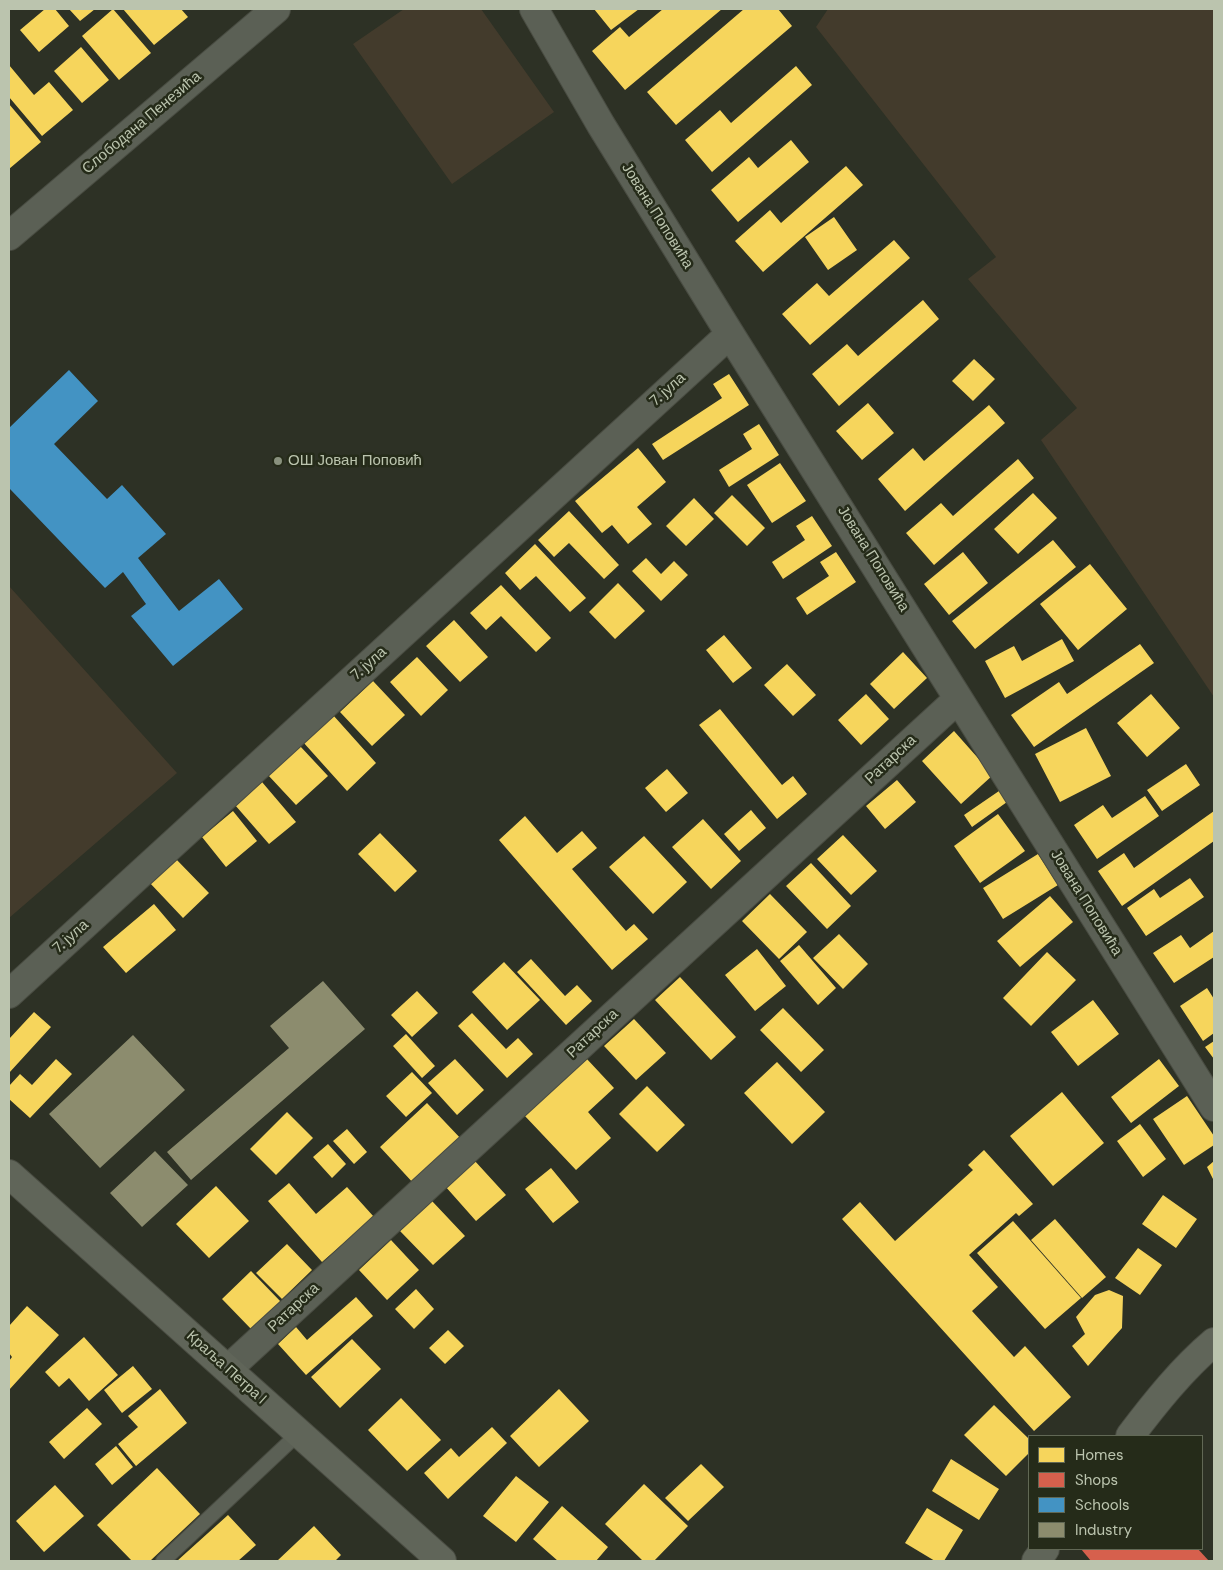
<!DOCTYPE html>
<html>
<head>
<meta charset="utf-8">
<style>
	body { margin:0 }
	#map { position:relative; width:1223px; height:1570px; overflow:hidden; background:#2d3125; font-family:"DM Sans",sans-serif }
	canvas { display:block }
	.frame { position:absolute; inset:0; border:10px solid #bbc4ae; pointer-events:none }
	.legend { position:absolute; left:1028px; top:1435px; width:175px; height:115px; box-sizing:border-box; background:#252b19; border:1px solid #616855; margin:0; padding:6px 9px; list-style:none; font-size:15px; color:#bbc4ae }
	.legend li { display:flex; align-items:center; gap:10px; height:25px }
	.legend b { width:25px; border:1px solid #616855 }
</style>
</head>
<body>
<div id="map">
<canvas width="1223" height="1570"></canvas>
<div class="frame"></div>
<ul class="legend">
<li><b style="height:14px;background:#f6d55c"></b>Homes</li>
<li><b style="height:14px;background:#d6604d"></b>Shops</li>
<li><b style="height:14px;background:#4393c3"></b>Schools</li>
<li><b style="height:14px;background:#8c8c6e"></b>Industry</li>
</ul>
</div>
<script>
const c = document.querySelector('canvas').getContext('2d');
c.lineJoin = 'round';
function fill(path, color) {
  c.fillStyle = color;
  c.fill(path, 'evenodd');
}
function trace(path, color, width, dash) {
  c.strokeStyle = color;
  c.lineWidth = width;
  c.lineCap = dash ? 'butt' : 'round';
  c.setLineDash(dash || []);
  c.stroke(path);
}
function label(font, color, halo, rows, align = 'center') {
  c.font = font + ' "DM Sans",sans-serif';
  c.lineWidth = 5;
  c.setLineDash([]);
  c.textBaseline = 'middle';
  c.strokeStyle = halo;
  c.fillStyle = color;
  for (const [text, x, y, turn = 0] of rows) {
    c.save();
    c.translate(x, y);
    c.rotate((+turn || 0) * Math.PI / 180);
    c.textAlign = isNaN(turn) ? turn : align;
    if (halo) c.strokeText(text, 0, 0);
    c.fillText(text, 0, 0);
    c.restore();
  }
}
const green = new Path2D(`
	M 404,9 L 481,9 L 554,112 L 452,184 L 353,44 Z
	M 828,9 L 1214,9 L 1214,697 L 1041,440 L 1077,408 L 968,279 L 996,257 L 816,27 Z
	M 9,586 L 177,773 L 9,918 Z`);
const homes = new Path2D(`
	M 45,9 L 55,9 L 69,26 L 39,52 L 20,30 Z
	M 69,9 L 95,9 L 80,21 Z
	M 113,9 L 151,53 L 119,80 L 82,36 Z
	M 123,9 L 181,9 L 188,17 L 154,45 Z
	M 594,9 L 639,9 L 611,30 Z
	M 663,9 L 722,9 L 625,90 L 592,51 L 620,27 L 629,37 Z
	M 744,9 L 778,9 L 792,26 L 676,125 L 647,92 Z
	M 81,47 L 109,80 L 82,103 L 54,71 Z
	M 9,65 L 34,95 L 49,82 L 73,110 L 42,136 L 9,97 Z
	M 796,66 L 812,85 L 712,172 L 685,140 L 720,110 L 731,123 Z
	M 9,104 L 41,142 L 9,169 Z
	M 791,140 L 809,162 L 738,222 L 711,190 L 749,157 L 758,168 Z
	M 846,166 L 863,185 L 763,272 L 735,241 L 770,210 L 781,223 Z
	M 834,217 L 857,250 L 828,270 L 805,237 Z
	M 894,240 L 910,258 L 810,345 L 782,314 L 817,283 L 829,296 Z
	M 923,300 L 939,319 L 839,406 L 812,374 L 847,344 L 858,356 Z
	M 974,359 L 995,379 L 973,401 L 952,381 Z
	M 729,374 L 749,405 L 663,460 L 652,444 L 722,398 L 713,384 Z
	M 868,403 L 894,433 L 862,460 L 836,431 Z
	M 989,405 L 1005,423 L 905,511 L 878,479 L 913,448 L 924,461 Z
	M 759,424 L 779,455 L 729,487 L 719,470 L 752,449 L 743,434 Z
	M 638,448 L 666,482 L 637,507 L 652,524 L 628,544 L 612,525 L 602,533 L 575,501 Z
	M 1018,459 L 1034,478 L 934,565 L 906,533 L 941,503 L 953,516 Z
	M 780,463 L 806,501 L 772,523 L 747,485 Z
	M 1033,493 L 1057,518 L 1018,554 L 994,529 Z
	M 732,495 L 765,528 L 747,546 L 714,513 Z
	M 694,498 L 714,519 L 686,546 L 666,526 Z
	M 569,511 L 619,565 L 604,579 L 569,543 L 554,557 L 538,540 Z
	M 812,516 L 832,546 L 783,579 L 772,562 L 805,540 L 796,526 Z
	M 1053,540 L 1076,567 L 975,649 L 952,621 Z
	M 535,544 L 586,598 L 570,612 L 536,576 L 520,590 L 505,573 Z
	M 836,552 L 856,582 L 807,615 L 796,598 L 829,576 L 820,562 Z
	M 963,552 L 988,583 L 949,615 L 924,584 Z
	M 646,558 L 661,574 L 674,561 L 688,575 L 661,601 L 632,571 Z
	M 1090,564 L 1127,609 L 1078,650 L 1040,604 Z
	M 618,583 L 645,611 L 615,639 L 589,612 Z
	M 501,585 L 551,638 L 536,652 L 501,616 L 486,630 L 470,613 Z
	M 454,620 L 488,657 L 460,682 L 426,646 Z
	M 724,635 L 752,668 L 733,683 L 706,650 Z
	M 1062,639 L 1074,661 L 1005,698 L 985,661 L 1014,646 L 1022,661 Z
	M 1140,644 L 1154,663 L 1034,747 L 1011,715 L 1059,682 L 1067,694 Z
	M 903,652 L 927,678 L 894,709 L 870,684 Z
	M 417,657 L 448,690 L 421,716 L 390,682 Z
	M 787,664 L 816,695 L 793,716 L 764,685 Z
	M 373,681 L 405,715 L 372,746 L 340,712 Z
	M 866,694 L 889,719 L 861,745 L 838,720 Z
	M 1151,694 L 1180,728 L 1147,757 L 1117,723 Z
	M 720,709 L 782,785 L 793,776 L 807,794 L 777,819 L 699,725 Z
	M 333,715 L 376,763 L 347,791 L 303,742 Z
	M 1086,728 L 1111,776 L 1060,802 L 1035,754 Z
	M 954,731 L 993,775 L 961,804 L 922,761 Z
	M 300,746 L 328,776 L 296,805 L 268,775 Z
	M 1186,764 L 1200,785 L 1162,811 L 1147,790 Z
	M 667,769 L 688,793 L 666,812 L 645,788 Z
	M 897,780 L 916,802 L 885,829 L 866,806 Z
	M 262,782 L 296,822 L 269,844 L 235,805 Z
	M 999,791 L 1007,802 L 972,827 L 964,815 Z
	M 1145,796 L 1159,816 L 1097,859 L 1074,825 L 1103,805 L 1112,818 Z
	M 751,810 L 766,828 L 739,851 L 724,834 Z
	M 233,811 L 257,841 L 226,867 L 202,837 Z
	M 1214,811 L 1214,841 L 1122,906 L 1098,871 L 1124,853 L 1134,868 Z
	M 998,814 L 1025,851 L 980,883 L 954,846 Z
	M 525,816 L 557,853 L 582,831 L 597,848 L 572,869 L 626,931 L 634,924 L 648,939 L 612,970 L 499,840 Z
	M 703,819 L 741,861 L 711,889 L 672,847 Z
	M 380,833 L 417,871 L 395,892 L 358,854 Z
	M 843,835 L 877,871 L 851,895 L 817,859 Z
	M 644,836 L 687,882 L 653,914 L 609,867 Z
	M 1038,854 L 1058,885 L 1003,919 L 983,888 Z
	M 175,858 L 209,893 L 183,918 L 149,882 Z
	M 811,863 L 851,906 L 827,929 L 786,886 Z
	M 1190,878 L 1204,897 L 1146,936 L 1127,908 L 1154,889 L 1160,898 Z
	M 770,894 L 807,932 L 779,959 L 742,921 Z
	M 1050,896 L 1073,922 L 1020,967 L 997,941 Z
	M 154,904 L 176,930 L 126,973 L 103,947 Z
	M 1214,931 L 1214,957 L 1174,983 L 1153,953 L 1181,935 L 1190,948 Z
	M 839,934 L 868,964 L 843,989 L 813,958 Z
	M 799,945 L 836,988 L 818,1005 L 780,961 Z
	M 757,949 L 786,986 L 755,1011 L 725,975 Z
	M 1047,952 L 1076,980 L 1031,1026 L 1003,998 Z
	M 531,959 L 565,996 L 577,985 L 592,1001 L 566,1025 L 517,972 Z
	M 504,962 L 540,1000 L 507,1030 L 472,992 Z
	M 680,977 L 736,1037 L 711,1060 L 655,1000 Z
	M 1207,988 L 1214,999 L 1214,1033 L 1203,1041 L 1180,1006 Z
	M 417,991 L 438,1013 L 412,1037 L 391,1015 Z
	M 1093,1000 L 1119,1034 L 1078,1066 L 1051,1032 Z
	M 783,1008 L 824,1050 L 801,1072 L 760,1030 Z
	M 34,1012 L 51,1027 L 9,1073 L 9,1039 Z
	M 472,1013 L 506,1049 L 518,1038 L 533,1054 L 507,1078 L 458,1026 Z
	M 634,1019 L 666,1053 L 636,1080 L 604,1046 Z
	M 406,1034 L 435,1066 L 422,1078 L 393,1046 Z
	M 1214,1041 L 1214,1059 L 1205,1047 Z
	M 586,1058 L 614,1088 L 588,1112 L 611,1138 L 576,1170 L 524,1115 Z
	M 56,1059 L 72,1074 L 30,1118 L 9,1099 L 9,1086 L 20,1074 L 32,1085 Z
	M 455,1059 L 484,1090 L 457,1115 L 428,1083 Z
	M 1159,1059 L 1179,1086 L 1131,1123 L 1111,1097 Z
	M 777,1062 L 825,1112 L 792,1144 L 744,1093 Z
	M 412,1072 L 432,1093 L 406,1117 L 386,1096 Z
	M 647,1086 L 685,1125 L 657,1152 L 619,1114 Z
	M 1062,1092 L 1104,1143 L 1053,1186 L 1010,1136 Z
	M 1187,1096 L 1214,1136 L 1214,1145 L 1184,1165 L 1153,1119 Z
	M 427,1103 L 463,1141 L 415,1185 L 380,1147 Z
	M 287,1112 L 313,1138 L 276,1175 L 250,1149 Z
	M 1140,1124 L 1166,1159 L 1143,1177 L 1117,1141 Z
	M 347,1129 L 367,1152 L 354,1164 L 333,1141 Z
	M 328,1144 L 346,1164 L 332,1178 L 313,1157 Z
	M 984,1150 L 1033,1204 L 1019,1216 L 1016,1213 L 969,1255 L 998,1287 L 972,1311 L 1014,1357 L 1025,1346 L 1071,1397 L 1034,1431 L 842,1219 L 860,1202 L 895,1241 L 973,1170 L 968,1165 Z
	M 474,1160 L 506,1195 L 476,1221 L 445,1186 Z
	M 1214,1161 L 1214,1181 L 1207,1167 Z
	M 551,1168 L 579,1202 L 553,1223 L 525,1189 Z
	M 289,1183 L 316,1214 L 347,1187 L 374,1217 L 322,1262 L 268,1201 Z
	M 216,1186 L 249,1221 L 209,1258 L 176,1224 Z
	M 1163,1195 L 1197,1219 L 1176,1248 L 1142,1224 Z
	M 432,1201 L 465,1236 L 433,1265 L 400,1231 Z
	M 1055,1219 L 1106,1277 L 1082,1298 L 1031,1240 Z
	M 1013,1221 L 1081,1298 L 1045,1329 L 977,1253 Z
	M 391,1240 L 419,1270 L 387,1300 L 359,1270 Z
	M 287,1244 L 312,1270 L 282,1299 L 256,1273 Z
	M 1138,1248 L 1162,1265 L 1140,1295 L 1115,1278 Z
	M 251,1271 L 282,1303 L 253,1331 L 222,1299 Z
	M 416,1289 L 434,1309 L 414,1329 L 395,1309 Z
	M 1109,1290 L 1123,1296 L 1122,1328 L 1088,1366 L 1072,1346 L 1085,1334 L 1076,1317 L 1095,1295 Z
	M 356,1297 L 373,1316 L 306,1375 L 278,1344 L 296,1327 L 307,1340 Z
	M 27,1306 L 59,1335 L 9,1390 L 9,1361 L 12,1357 L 9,1353 L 9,1326 Z
	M 448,1330 L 464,1346 L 445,1364 L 429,1348 Z
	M 84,1337 L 118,1375 L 89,1401 L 69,1378 L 59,1387 L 45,1372 Z
	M 352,1339 L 381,1369 L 340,1408 L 311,1377 Z
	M 133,1366 L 152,1389 L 122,1413 L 104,1390 Z
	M 160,1389 L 187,1423 L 136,1466 L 118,1444 L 138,1427 L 128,1416 Z
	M 559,1389 L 589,1421 L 539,1467 L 510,1436 Z
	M 401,1398 L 441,1440 L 407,1471 L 368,1430 Z
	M 994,1405 L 1029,1439 L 1029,1453 L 1006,1476 L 964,1435 Z
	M 87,1408 L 102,1424 L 64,1459 L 49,1442 Z
	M 492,1427 L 507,1443 L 448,1499 L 424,1473 L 451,1448 L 459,1457 Z
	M 116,1446 L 133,1467 L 112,1485 L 95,1464 Z
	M 951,1459 L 999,1489 L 979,1520 L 932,1491 Z
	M 701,1464 L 724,1487 L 688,1521 L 665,1498 Z
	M 157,1468 L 200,1514 L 150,1561 L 132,1561 L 97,1525 Z
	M 516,1476 L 549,1502 L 516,1542 L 483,1516 Z
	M 644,1484 L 688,1526 L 654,1561 L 643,1561 L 605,1524 Z
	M 55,1485 L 84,1516 L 44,1552 L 16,1521 Z
	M 562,1506 L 608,1547 L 596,1561 L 558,1561 L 533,1539 Z
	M 927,1508 L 963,1530 L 944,1561 L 935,1561 L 905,1543 Z
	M 228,1515 L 256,1545 L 238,1561 L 177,1561 Z
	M 314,1526 L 341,1555 L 335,1561 L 277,1561 Z`);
const shops = new Path2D(`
	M 1081,1549 L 1198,1549 L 1209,1561 L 1091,1561 Z`);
const schools = new Path2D(`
	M 69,370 L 98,401 L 54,444 L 107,499 L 122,485 L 166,534 L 138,558 L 179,611 L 219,579 L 243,609 L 173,666 L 131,616 L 146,604 L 123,572 L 105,588 L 10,489 L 9,491 L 9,428 Z`);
const industry = new Path2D(`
	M 323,981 L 365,1029 L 191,1180 L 167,1152 L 289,1048 L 270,1026 Z
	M 133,1035 L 185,1090 L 100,1168 L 49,1114 Z
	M 155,1151 L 188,1185 L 142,1227 L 110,1193 Z`);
const lane = new Path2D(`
	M 163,1561 L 299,1433`);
const street = new Path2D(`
	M 534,9 L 601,125 L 730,334 L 1214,1107
	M 9,236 L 276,9
	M 9,994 L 730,334
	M 228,1369 L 958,699`);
const secondary = new Path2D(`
	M 9,1174 L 442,1561
	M 1130,1436 C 1155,1403 1182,1369 1214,1342
	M 1036,1561 L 1045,1549`);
const markers = [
	[278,461,5,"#89917e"]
];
const streetNames = [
	["Слободана Пенезића",142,123,-40],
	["Јована Поповића",657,216,58],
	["7. јула",668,390,-42],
	["Јована Поповића",873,559,58],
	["7. јула",369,664,-42],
	["Ратарска",891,760,-43],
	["Јована Поповића",1086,903,58],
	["7. јула",71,937,-42],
	["Ратарска",593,1034,-43],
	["Ратарска",294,1308,-43],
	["Краља Петра I",226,1368,42]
];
const poiNames = [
	["ОШ Јован Поповић",288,461]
];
fill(green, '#433b2c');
fill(homes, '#f6d55c');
fill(shops, '#d6604d');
fill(schools, '#4393c3');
fill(industry, '#8c8c6e');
trace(lane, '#494c42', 16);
trace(street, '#494c42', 30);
trace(secondary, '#494c42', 30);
trace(lane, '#5b6055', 14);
trace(street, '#5b6055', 28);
trace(secondary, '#606559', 28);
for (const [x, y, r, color] of markers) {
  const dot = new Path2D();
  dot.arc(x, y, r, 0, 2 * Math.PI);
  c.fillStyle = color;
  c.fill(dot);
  trace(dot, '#252b19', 2);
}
label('15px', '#bbc4ae', '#252b19', streetNames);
label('15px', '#bbc4ae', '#252b19', poiNames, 'left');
</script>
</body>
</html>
